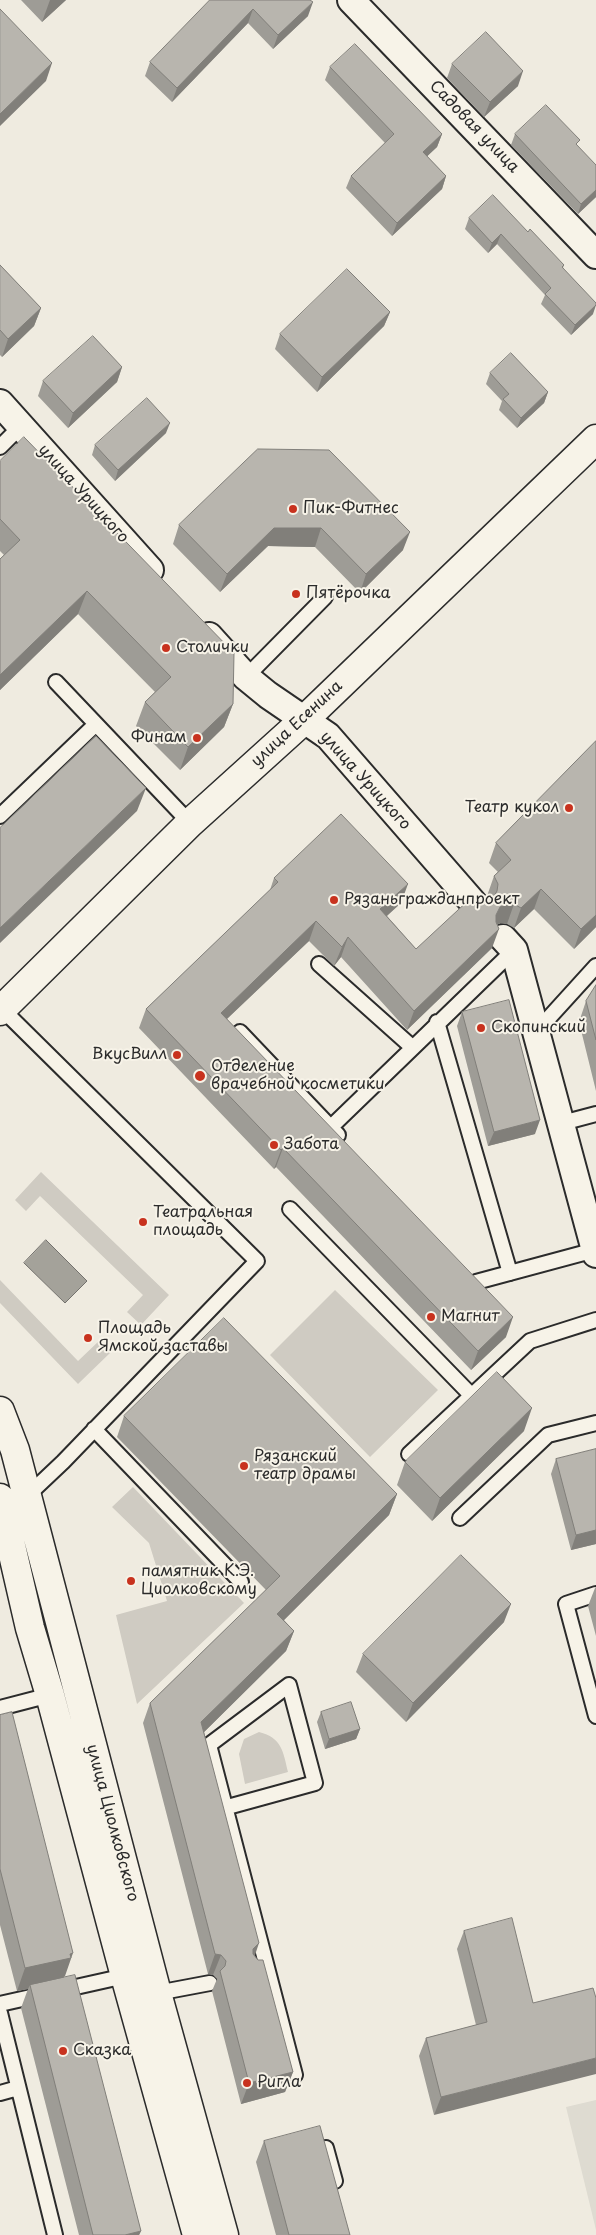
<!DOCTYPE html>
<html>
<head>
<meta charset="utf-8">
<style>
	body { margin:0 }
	canvas { display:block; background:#efebe0 }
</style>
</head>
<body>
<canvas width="596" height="2235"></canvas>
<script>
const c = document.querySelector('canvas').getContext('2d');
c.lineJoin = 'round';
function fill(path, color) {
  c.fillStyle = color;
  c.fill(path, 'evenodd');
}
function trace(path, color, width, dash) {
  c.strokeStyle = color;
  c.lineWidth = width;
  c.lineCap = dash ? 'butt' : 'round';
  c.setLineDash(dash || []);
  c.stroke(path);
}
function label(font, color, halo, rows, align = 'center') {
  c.font = font + ' "Playpen Sans",sans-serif';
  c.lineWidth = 4;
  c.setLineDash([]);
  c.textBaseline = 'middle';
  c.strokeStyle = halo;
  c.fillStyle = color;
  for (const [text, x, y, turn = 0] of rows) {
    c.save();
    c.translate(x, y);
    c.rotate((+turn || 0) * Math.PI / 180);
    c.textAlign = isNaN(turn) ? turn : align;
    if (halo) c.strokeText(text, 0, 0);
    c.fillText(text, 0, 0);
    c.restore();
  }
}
const built = new Path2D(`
	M 596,2100 L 596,2230 L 566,2107 Z`);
const green = new Path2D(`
	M 41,1172 L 169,1295 L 141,1325 L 127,1312 L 143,1295 L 40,1196 L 26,1211 L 15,1200 Z
	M 0,1280 L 78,1361 L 100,1340 L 111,1352 L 78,1384 L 0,1303 Z
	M 335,1290 L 438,1390 L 370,1457 L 270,1355 Z
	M 133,1487 L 244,1603 L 137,1704 L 116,1615 L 167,1601 L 149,1543 L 112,1507 Z
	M 259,1732 C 282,1738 283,1751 288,1772 L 245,1784 L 239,1754 L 244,1739 Z`);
const water = new Path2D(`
	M 46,1240 L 87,1281 L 65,1303 L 24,1263 Z`);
const lane = new Path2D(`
	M 0,447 L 22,425
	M 246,677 L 325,597
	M 56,682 L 190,823
	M 0,816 L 96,724
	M 319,964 L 412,1047
	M 2,1009 L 257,1261 L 63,1462 L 27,1496
	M 437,1022 L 510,1273
	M 537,1031 L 596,966
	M 240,1032 L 338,1135
	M 562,1123 L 596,1114
	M 331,1127 L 514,950
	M 290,1209 L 472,1396
	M 476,1282 L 595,1250
	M 94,1429 L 241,1582
	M 409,1454 L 530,1341 L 596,1320
	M 460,1518 L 548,1435 L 596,1423
	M 596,1594 L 566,1604 L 596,1716
	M 0,1708 L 50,1695
	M 224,1808 L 315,1783 L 289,1685 L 209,1745 L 295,2075
	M 157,1993 L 210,1983
	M 0,2004 L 125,1976
	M 0,2013 L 55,2235
	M 0,2093 L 18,2088
	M 326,2148 L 335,2181`);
const street = new Path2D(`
	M 351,0 L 596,255
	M 0,403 L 150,570
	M 209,636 L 246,677 L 268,695 L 328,736 L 476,906
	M 503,938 L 514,950 L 596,1254`);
const primary = new Path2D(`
	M 0,1011 L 190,823 L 305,719 L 596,439
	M 0,1411 L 15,1450 L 157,1993 L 224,2235
	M 0,1498 L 30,1628 L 50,1695 L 125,1976 L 197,2235`);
const wall = new Path2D(`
	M 21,0 L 66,0 L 42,22 Z
	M 210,0 L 308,16 L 273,49 L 248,23 L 172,102 L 145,76 L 150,62 Z
	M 452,64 L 518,86 L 484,117 L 447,78 Z
	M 330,67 L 442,134 L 437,147 L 427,156 L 446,176 L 442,189 L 392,236 L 346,188 L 351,176 L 385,143 L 325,80 Z
	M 515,134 L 596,165 L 596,197 L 578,214 L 511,145 Z
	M 469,218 L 528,232 L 564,265 L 563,268 L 593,314 L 571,335 L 541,304 L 545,295 L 497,244 L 488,253 L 465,229 Z
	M 0,265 L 41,308 L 34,326 L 2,357 L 0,355 Z
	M 390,312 L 384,326 L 317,392 L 275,349 L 280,334 Z
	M 122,367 L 117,382 L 68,428 L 38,396 L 43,381 Z
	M 490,373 L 548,392 L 544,403 L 517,428 L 499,410 L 502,401 L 486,384 Z
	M 166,433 L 115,481 L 92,455 L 95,445 Z
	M 258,449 L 403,550 L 360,593 L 315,547 L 268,546 L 220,592 L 173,544 L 179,525 Z
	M 0,461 L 233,704 L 224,727 L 180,770 L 136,726 L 145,702 L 155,692 L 78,614 L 0,690 L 0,559 L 4,555 L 0,551 Z
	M 596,741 L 596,927 L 574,949 L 534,909 L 514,928 L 507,924 L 500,923 L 497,925 L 492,948 L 407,1030 L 341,957 L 334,966 L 309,941 L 227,1019 L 506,1337 L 471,1370 L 276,1167 L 274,1169 L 139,1028 L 146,1009 L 270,890 L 274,878 L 401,903 L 387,916 L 416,949 L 479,901 L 485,901 L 489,900 L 487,896 L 494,876 L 498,872 L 489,863 L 496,843 Z
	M 596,985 L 596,1091 L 579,1022 L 586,1001 Z
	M 462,1012 L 535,1134 L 488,1146 L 457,1026 Z
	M 124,1416 L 397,1494 L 389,1515 L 284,1620 L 294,1631 L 286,1651 L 204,1732 L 255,1956 L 293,2072 L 285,2092 L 241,2104 L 212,1991 L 217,1979 L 213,1975 L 208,1974 L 143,1723 L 150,1703 L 266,1590 L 117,1437 Z
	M 524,1431 L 432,1521 L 397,1485 L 405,1462 Z
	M 596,1449 L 596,1544 L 571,1550 L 551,1474 L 556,1459 Z
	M 596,1587 L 596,1636 L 588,1606 L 595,1588 Z
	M 504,1622 L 406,1722 L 356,1672 L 363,1654 Z
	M 321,1712 L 360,1729 L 356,1739 L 325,1749 L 317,1722 Z
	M 0,1715 L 65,1976 L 64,1977 L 141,2231 L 139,2235 L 79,2235 L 21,2008 L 28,1989 L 17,1991 L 0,1925 Z
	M 464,1931 L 533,2003 L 434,2115 L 419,2056 L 426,2038 L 476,2025 L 457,1949 Z
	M 264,2141 L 350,2235 L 276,2235 L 256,2162 Z`);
const shadedWall = new Path2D(`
	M 50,0 L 66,0 L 42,22 Z
	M 313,2 L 308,16 L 273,49 L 278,35 Z
	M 253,9 L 248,23 L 172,102 L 177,88 Z
	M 52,63 L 46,81 L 0,126 L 0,114 Z
	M 523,71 L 518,86 L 484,117 L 490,102 Z
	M 442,134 L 437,147 L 418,165 L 423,152 Z
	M 446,176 L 442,189 L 392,236 L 397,223 Z
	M 596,190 L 596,197 L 578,214 L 581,204 Z
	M 501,234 L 497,244 L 488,253 L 492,243 Z
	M 596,305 L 593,314 L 571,335 L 575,325 Z
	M 41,308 L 34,326 L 2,357 L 8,339 Z
	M 390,312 L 384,326 L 317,392 L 322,377 Z
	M 122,367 L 117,382 L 68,428 L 73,413 Z
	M 548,392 L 544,403 L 517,428 L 521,418 Z
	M 170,423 L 166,433 L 115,481 L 118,470 Z
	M 274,528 L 321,528 L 315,547 L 268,546 L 220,592 L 227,574 Z
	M 410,532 L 403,550 L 360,593 L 366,574 Z
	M 87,591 L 78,614 L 0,690 L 0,675 Z
	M 233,704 L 224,727 L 180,770 L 188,747 Z
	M 146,788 L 137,811 L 0,943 L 0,928 Z
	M 408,884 L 401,903 L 373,928 L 380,909 Z
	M 541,889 L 534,909 L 514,928 L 521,908 Z
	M 507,904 L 514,904 L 507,924 L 500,923 L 493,927 L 496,915 L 500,907 Z
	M 596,915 L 596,927 L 574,949 L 581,929 Z
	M 316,921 L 309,941 L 213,1032 L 221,1013 Z
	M 499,929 L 492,948 L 407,1030 L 414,1011 Z
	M 348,937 L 341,957 L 334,966 L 342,947 Z
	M 540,1120 L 535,1134 L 488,1146 L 494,1132 Z
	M 283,1148 L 276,1167 L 274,1169 L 281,1150 Z
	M 513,1317 L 506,1337 L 471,1370 L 478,1351 Z
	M 532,1408 L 524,1431 L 432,1521 L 440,1498 Z
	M 397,1494 L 389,1515 L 270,1634 L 277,1614 Z
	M 596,1530 L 596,1544 L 571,1550 L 576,1535 Z
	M 511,1604 L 504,1622 L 406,1722 L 413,1703 Z
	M 294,1631 L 286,1651 L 194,1742 L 201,1722 Z
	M 360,1729 L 356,1739 L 325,1749 L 329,1739 Z
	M 259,1943 L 252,1964 L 253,1949 Z
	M 73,1953 L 65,1976 L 64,1976 L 62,1981 L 30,1985 L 28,1989 L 17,1991 L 25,1968 Z
	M 215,1954 L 221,1955 L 213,1975 L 208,1974 Z
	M 596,2058 L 596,2074 L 434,2115 L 441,2097 Z
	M 293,2072 L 285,2092 L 241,2104 L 249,2083 Z
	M 141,2231 L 139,2235 L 125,2235 Z`);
const building = new Path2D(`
	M 210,0 L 310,0 L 313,2 L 278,35 L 253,9 L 177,88 L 150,62 Z
	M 0,9 L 52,63 L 0,114 Z
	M 486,32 L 523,71 L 490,102 L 452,64 Z
	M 355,44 L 442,134 L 423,152 L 446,176 L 397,223 L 351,176 L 394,134 L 330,67 Z
	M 546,105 L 580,140 L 576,144 L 596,165 L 596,190 L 581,204 L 515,134 Z
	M 493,195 L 528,232 L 530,229 L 564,265 L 562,267 L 596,303 L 596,305 L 575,325 L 545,294 L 551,288 L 501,234 L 492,243 L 469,218 Z
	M 0,265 L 41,308 L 8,339 L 0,330 Z
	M 347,269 L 390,312 L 322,377 L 280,334 Z
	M 93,336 L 122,367 L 73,413 L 43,381 Z
	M 511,353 L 548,392 L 521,418 L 503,399 L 509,394 L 490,373 Z
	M 147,398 L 170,423 L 118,470 L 95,445 Z
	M 24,437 L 234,653 L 233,704 L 188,747 L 145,702 L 171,677 L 87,591 L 0,675 L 0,559 L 20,540 L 0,519 L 0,461 Z
	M 258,449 L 329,450 L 410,532 L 366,574 L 321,528 L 274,528 L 227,574 L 179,525 Z
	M 96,736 L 146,788 L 0,928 L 0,828 Z
	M 596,741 L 596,915 L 581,929 L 541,889 L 521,908 L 514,904 L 507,904 L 500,907 L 496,915 L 496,922 L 499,929 L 414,1011 L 348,937 L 342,947 L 316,921 L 221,1013 L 513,1317 L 478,1351 L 283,1148 L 281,1150 L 146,1009 L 278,882 L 274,878 L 341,814 L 408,884 L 380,909 L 416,949 L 472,897 L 479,901 L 485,901 L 493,898 L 497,891 L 498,884 L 494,876 L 511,860 L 496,843 Z
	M 596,985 L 596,1040 L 586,1001 Z
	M 509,1000 L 540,1120 L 494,1132 L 462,1012 Z
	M 224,1318 L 397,1494 L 277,1614 L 294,1631 L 201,1722 L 259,1943 L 253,1949 L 253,1954 L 258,1960 L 263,1960 L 293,2072 L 249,2083 L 220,1971 L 225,1966 L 226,1961 L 221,1955 L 215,1954 L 150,1703 L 280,1576 L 124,1416 Z
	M 497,1372 L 532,1408 L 440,1498 L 405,1462 Z
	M 596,1449 L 596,1530 L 576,1535 L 556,1459 Z
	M 461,1555 L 511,1604 L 413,1703 L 363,1654 Z
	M 351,1702 L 360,1729 L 329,1739 L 321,1712 Z
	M 12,1712 L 73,1953 L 70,1954 L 71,1958 L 25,1968 L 0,1869 L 0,1715 Z
	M 512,1918 L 533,2003 L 593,1988 L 596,1998 L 596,2058 L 441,2097 L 426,2038 L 487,2022 L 464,1931 Z
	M 75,1975 L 141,2231 L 125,2235 L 93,2235 L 30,1985 Z
	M 320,2126 L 350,2235 L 289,2235 L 264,2141 Z`);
const markers = [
	[293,509,5,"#c8321e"],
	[296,594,5,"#c8321e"],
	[166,648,5,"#c8321e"],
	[197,738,5,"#c8321e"],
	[569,808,5,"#c8321e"],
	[334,900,5,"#c8321e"],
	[481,1028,5,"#c8321e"],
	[177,1055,5,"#c8321e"],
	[200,1076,6,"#c8321e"],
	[274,1145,5,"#c8321e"],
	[143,1222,5,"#c8321e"],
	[431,1317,5,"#c8321e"],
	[88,1338,5,"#c8321e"],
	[244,1466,5,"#c8321e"],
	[131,1581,5,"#c8321e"],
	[63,2051,5,"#c8321e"],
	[247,2083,5,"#c8321e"]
];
const streetNames = [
	["Садовая улица",474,127,46],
	["улица Урицкого",83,494,48],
	["улица Есенина",297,724,-43],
	["улица Урицкого",365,781,48],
	["улица Циолковского",112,1823,75]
];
const poiNames = [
	["Пик-Фитнес",303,509],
	["Пятёрочка",306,594],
	["Столички",176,648],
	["Финам",187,738,"right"],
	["Театр кукол",559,808,"right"],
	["Рязаньгражданпроект",344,900],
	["Скопинский",491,1028],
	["ВкусВилл",167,1055,"right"],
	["Отделение",211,1067],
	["врачебной косметики",211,1085],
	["Забота",284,1145],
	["Театральная",153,1213],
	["площадь",153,1231],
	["Магнит",441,1317],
	["Площадь",98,1329],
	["Ямской заставы",98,1347],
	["Рязанский",254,1457],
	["театр драмы",254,1475],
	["памятник К.Э.",141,1572],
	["Циолковскому",141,1590],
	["Сказка",73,2051],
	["Ригла",257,2083]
];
fill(built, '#dedbd1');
fill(green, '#cfcbc2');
fill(water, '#a4a29a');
trace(water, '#74726e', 1);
trace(lane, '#2b2b2b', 18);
trace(street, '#2b2b2b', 30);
trace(primary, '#2b2b2b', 31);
trace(lane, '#f7f3e8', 14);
trace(street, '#f7f3e8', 26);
trace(primary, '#f7f3e8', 28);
fill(wall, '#9e9c96');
fill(shadedWall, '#817f7a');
fill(building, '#b8b5ae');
trace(building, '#817f7a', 1);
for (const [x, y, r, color] of markers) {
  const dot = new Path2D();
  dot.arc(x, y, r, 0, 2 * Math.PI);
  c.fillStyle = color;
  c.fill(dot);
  trace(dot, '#f7f3e8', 2);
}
label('16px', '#2b2b2b', '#f7f3e8', streetNames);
label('16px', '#2b2b2b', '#f7f3e8', poiNames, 'left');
</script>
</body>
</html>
